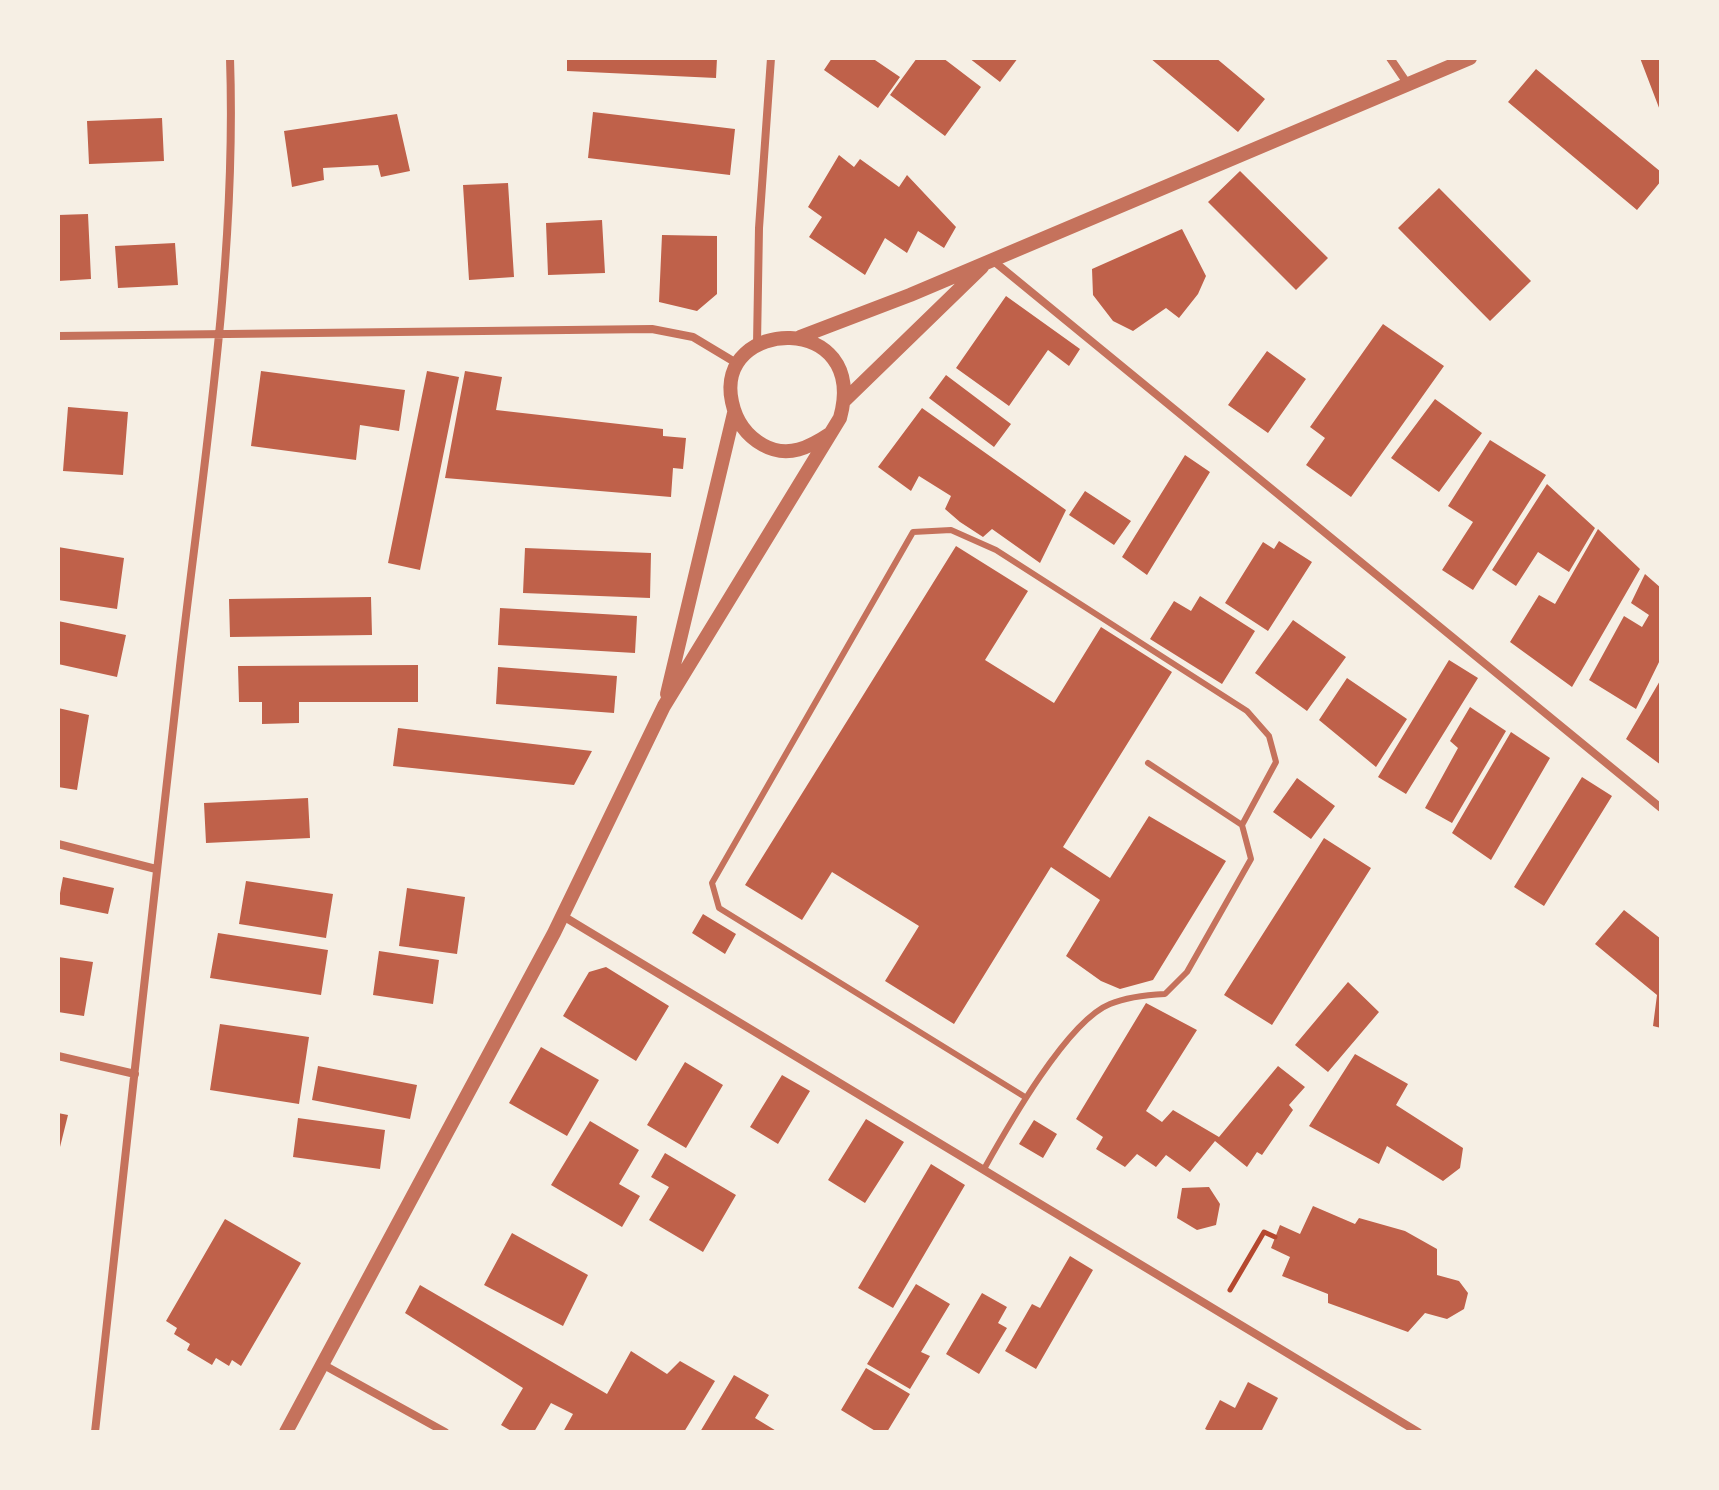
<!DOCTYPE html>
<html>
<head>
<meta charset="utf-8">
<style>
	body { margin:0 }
	#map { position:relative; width:1719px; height:1490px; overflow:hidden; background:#f6efe4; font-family:"PT Serif",serif }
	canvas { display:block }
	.frame { position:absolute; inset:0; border:60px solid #f6efe4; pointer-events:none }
</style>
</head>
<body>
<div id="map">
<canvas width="1719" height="1490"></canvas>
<div class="frame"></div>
</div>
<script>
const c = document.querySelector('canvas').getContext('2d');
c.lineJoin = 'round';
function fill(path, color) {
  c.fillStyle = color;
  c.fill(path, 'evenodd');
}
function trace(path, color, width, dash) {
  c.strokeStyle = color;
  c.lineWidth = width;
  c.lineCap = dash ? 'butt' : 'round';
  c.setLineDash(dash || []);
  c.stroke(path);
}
const building = new Path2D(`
	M 567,58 L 717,58 L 716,78 L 567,71 Z
	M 832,58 L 872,58 L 900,77 L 878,108 L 824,70 Z
	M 917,58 L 943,58 L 981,87 L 945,136 L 890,95 Z
	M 969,58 L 1018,58 L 1000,82 Z
	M 1150,58 L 1216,58 L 1265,99 L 1238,132 Z
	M 1640,58 L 1661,58 L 1661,113 Z
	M 1536,69 L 1661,172 L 1661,181 L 1637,210 L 1508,102 Z
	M 593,112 L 735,129 L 730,175 L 588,158 Z
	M 397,114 L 410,171 L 381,177 L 378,165 L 323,168 L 324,180 L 292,187 L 284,131 Z
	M 162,118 L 164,161 L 89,164 L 87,121 Z
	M 839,155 L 854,167 L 860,159 L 899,187 L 907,175 L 956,227 L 944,248 L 918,231 L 907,253 L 885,238 L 865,275 L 809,237 L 822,217 L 808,207 Z
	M 1240,171 L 1328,258 L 1296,290 L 1208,202 Z
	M 508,183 L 514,277 L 469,280 L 463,185 Z
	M 1439,188 L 1531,281 L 1490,321 L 1398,228 Z
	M 88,214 L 91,279 L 58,281 L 58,215 Z
	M 602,220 L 605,273 L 548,275 L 546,223 Z
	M 1182,229 L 1206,276 L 1198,294 L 1179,318 L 1166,308 L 1133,331 L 1113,321 L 1093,295 L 1092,269 Z
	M 662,235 L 717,236 L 717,294 L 697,311 L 659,302 Z
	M 175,243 L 178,285 L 118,288 L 115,246 Z
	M 1006,296 L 1080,349 L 1069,366 L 1048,350 L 1009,406 L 956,368 Z
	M 1383,324 L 1444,366 L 1351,497 L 1306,465 L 1325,438 L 1310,427 Z
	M 1267,351 L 1306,379 L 1268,433 L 1228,405 Z
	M 261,371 L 405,390 L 399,431 L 360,425 L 356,460 L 251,446 Z
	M 427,371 L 459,377 L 420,570 L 388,563 Z
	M 465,371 L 502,377 L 496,410 L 663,429 L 663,436 L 686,438 L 683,469 L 673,468 L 671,497 L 445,478 Z
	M 946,375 L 1011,424 L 994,447 L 929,398 Z
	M 1435,399 L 1482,433 L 1439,492 L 1391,458 Z
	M 68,407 L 128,412 L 123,475 L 63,471 Z
	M 922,408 L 1066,510 L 1040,563 L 992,529 L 983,537 L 960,522 L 945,509 L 951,496 L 919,476 L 911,491 L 878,467 Z
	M 1490,440 L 1546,475 L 1473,590 L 1442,570 L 1473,522 L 1448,506 Z
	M 1185,455 L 1210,472 L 1147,575 L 1122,557 Z
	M 1547,484 L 1595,528 L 1569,572 L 1538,552 L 1516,586 L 1492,570 Z
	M 1085,491 L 1131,521 L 1114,545 L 1069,515 Z
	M 1598,529 L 1640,569 L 1572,687 L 1510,642 L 1539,595 L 1555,604 Z
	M 1279,541 L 1312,562 L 1268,631 L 1225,603 L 1263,542 L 1274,549 Z
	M 956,546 L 1028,591 L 985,660 L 1054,703 L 1101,627 L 1172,672 L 1063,847 L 1110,878 L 1149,816 L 1226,861 L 1153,980 L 1120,989 L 1101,981 L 1066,956 L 1100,900 L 1051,867 L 954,1024 L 885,981 L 919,926 L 832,872 L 802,920 L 745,885 Z
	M 58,547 L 124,558 L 117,609 L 58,600 Z
	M 525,548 L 651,553 L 650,598 L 523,593 Z
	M 1645,574 L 1661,588 L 1661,658 L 1636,709 L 1589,680 L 1624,616 L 1642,627 L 1649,615 L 1631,603 Z
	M 1200,596 L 1255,631 L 1222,684 L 1150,639 L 1174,601 L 1191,611 Z
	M 371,597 L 372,635 L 230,637 L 229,599 Z
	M 500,608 L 637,616 L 635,653 L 498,645 Z
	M 1293,620 L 1346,657 L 1307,711 L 1255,673 Z
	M 58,621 L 126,635 L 117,677 L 58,664 Z
	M 1449,660 L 1478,678 L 1406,794 L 1378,777 Z
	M 418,665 L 418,702 L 299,702 L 299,723 L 262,724 L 262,702 L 239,702 L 238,666 Z
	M 498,667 L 617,676 L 614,713 L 496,704 Z
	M 1347,678 L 1407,719 L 1376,767 L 1319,720 Z
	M 1661,679 L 1661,765 L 1626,739 Z
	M 1470,707 L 1506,731 L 1452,823 L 1425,808 L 1458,748 L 1450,741 Z
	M 58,708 L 89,715 L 77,790 L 58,787 Z
	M 398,728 L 592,751 L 574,785 L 393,766 Z
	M 1511,732 L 1550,758 L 1491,860 L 1452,833 Z
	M 1582,777 L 1612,796 L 1544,906 L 1514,887 Z
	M 1297,778 L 1335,806 L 1311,839 L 1273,812 Z
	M 308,798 L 310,838 L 206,843 L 204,803 Z
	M 1324,838 L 1371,868 L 1272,1025 L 1224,995 Z
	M 63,877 L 114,888 L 108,914 L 58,904 Z
	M 246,881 L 333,894 L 326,938 L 239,924 Z
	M 407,888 L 465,897 L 457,954 L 399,946 Z
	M 1624,910 L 1661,939 L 1661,1028 L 1653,1026 L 1657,995 L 1595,944 Z
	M 703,914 L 736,934 L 725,954 L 692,933 Z
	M 218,933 L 328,950 L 321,995 L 210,978 Z
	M 379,951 L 439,960 L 433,1004 L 373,995 Z
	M 58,957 L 93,962 L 84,1016 L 58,1012 Z
	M 606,967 L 669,1006 L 636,1061 L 563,1016 L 589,972 Z
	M 1348,982 L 1379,1012 L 1328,1072 L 1295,1045 Z
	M 1146,1003 L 1197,1030 L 1146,1111 L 1162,1122 L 1173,1110 L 1219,1137 L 1278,1066 L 1305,1087 L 1289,1105 L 1293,1110 L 1262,1155 L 1257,1152 L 1247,1167 L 1215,1141 L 1190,1172 L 1166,1155 L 1156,1167 L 1137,1154 L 1125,1167 L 1096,1149 L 1103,1137 L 1076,1119 Z
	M 220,1024 L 309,1037 L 299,1104 L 210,1090 Z
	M 541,1047 L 599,1080 L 567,1136 L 509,1103 Z
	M 1355,1054 L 1408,1084 L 1396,1105 L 1463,1148 L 1460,1168 L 1443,1181 L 1387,1146 L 1379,1164 L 1309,1126 Z
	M 685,1062 L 723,1085 L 686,1148 L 647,1125 Z
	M 318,1066 L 417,1085 L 410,1119 L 312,1100 Z
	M 782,1075 L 810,1091 L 778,1144 L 750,1127 Z
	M 58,1113 L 68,1115 L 59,1151 L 58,1151 Z
	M 298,1118 L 385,1130 L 380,1169 L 293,1157 Z
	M 866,1119 L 904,1142 L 865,1203 L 828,1180 Z
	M 1034,1120 L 1057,1134 L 1043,1158 L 1019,1144 Z
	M 590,1121 L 639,1150 L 619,1184 L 640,1196 L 622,1227 L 551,1185 Z
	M 665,1153 L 736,1195 L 703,1252 L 649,1220 L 669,1187 L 651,1177 Z
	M 931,1164 L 965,1185 L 893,1308 L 858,1288 Z
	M 1209,1187 L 1220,1204 L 1216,1225 L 1197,1230 L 1177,1218 L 1182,1188 Z
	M 1313,1206 L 1355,1224 L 1359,1218 L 1405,1231 L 1437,1249 L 1437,1275 L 1459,1281 L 1468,1293 L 1464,1309 L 1447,1319 L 1425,1313 L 1408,1332 L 1328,1303 L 1328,1294 L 1282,1276 L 1290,1257 L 1271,1248 L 1280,1225 L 1300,1234 Z
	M 225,1219 L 301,1263 L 241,1366 L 232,1360 L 229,1366 L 216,1358 L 212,1365 L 187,1350 L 190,1344 L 174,1334 L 177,1328 L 166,1321 Z
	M 512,1233 L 588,1275 L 563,1326 L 484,1285 Z
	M 1070,1256 L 1093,1270 L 1036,1369 L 1005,1351 L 1032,1304 L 1040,1308 Z
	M 916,1284 L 950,1304 L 921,1352 L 930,1356 L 910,1389 L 867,1364 Z
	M 420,1285 L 607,1394 L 631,1351 L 667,1374 L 680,1361 L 715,1381 L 684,1432 L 563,1432 L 573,1414 L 551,1403 L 534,1432 L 513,1432 L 501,1425 L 523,1388 L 405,1313 Z
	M 982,1293 L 1007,1307 L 998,1323 L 1007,1328 L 979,1374 L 946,1354 Z
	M 866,1368 L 910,1394 L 887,1432 L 877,1432 L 841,1410 Z
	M 734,1375 L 769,1395 L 755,1418 L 778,1432 L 700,1432 Z
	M 1248,1382 L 1278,1398 L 1261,1432 L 1211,1432 L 1205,1429 L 1220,1400 L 1235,1408 Z`);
const path = new Path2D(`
	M 1230,1290 L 1264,1232 L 1275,1237`);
const service = new Path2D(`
	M 1148,763 L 1242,825
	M 984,1169 C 1007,1128 1067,1021 1110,1004 C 1127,997 1146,995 1165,994 L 1187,972 L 1251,859 L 1242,825 L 1276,762 L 1269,736 L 1247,711 L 996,550 L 951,530 L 913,532 L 712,883 L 719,908 L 1025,1097`);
const minor = new Path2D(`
	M 1390,58 L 1407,83
	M 991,259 L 1661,808
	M 58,336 L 652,329 L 693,337 L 738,364
	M 757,344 L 759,228 L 771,58
	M 58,844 L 156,869
	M 563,916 L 1418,1432
	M 58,1056 L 135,1074
	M 322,1364 L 445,1432
	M 95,1432 C 124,1177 150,921 180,666 C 203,465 237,261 230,58`);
const tertiary = new Path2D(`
	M 800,337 L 910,295 L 1470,58
	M 844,401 L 982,267
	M 667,694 L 734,413
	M 286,1432 L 554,933 L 664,706 L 840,418 C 870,311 713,317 732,402 C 736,421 747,436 763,445 C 788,459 810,447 831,433`);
fill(building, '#bf614a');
trace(path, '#b5482f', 5);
trace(service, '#c5725c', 6);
trace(minor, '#c5725c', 8);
trace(tertiary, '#c5725c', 14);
</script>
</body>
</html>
